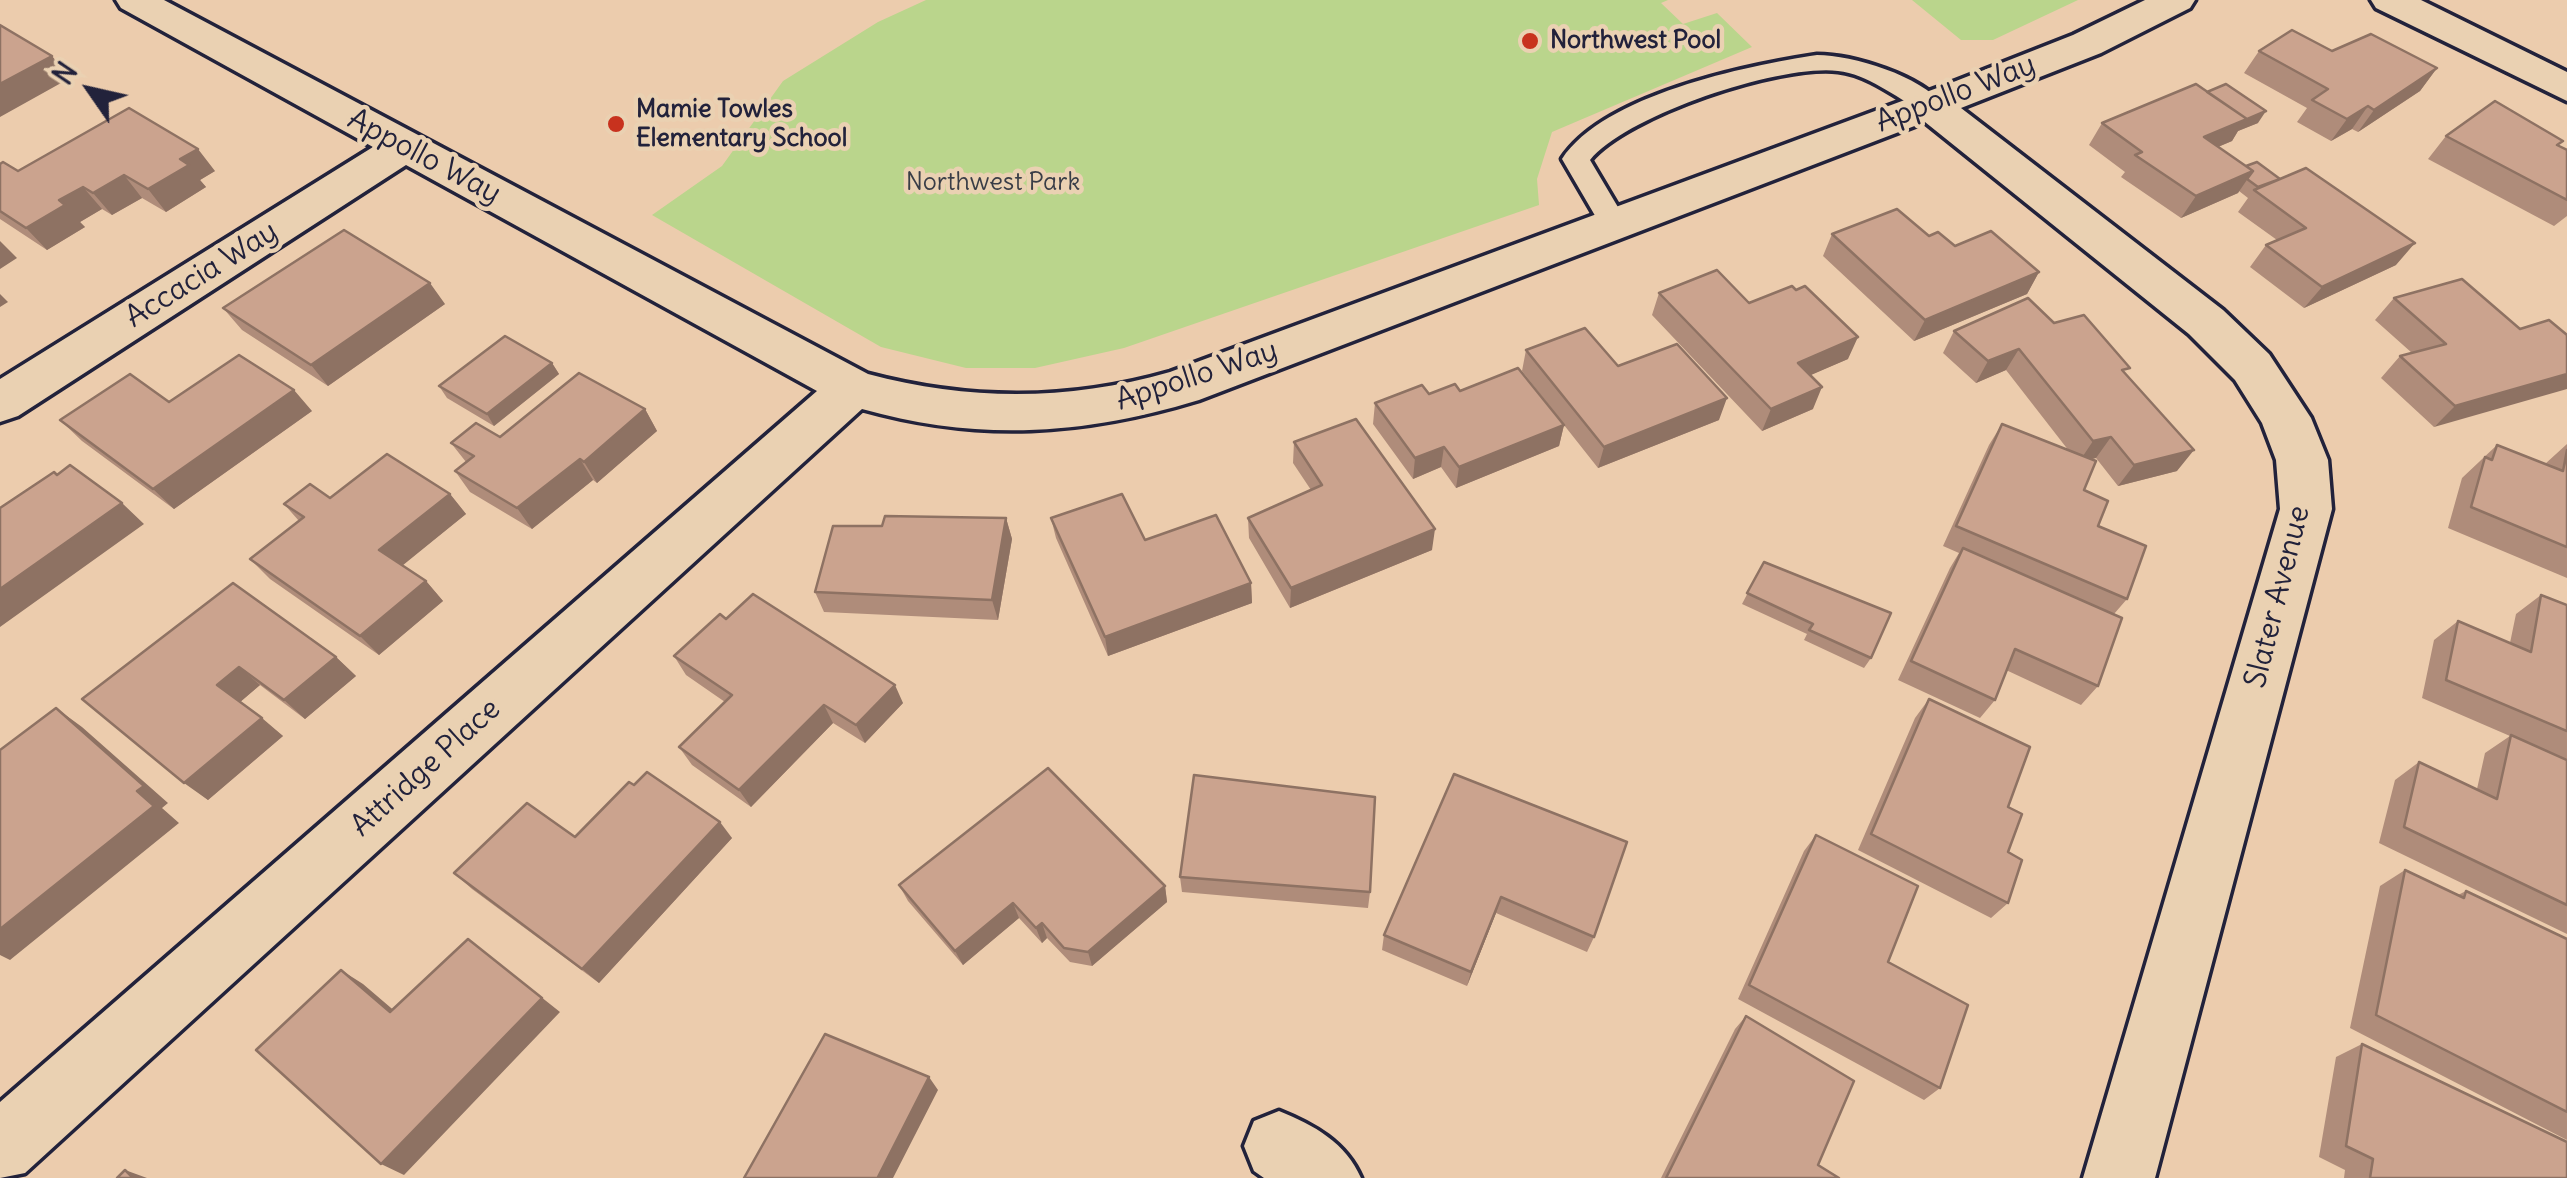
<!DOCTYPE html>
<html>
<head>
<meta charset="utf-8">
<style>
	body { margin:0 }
	#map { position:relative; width:2567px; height:1178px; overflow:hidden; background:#ecccad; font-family:Delius,sans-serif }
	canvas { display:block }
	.north { position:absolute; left:40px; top:40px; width:100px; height:100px; -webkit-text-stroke:8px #ead1b2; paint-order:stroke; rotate:304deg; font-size:28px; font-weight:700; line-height:40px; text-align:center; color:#22223b }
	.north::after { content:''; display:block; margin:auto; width:35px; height:45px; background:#22223b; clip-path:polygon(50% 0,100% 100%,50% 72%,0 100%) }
</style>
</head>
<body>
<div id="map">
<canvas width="2567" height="1178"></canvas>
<div class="north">N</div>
</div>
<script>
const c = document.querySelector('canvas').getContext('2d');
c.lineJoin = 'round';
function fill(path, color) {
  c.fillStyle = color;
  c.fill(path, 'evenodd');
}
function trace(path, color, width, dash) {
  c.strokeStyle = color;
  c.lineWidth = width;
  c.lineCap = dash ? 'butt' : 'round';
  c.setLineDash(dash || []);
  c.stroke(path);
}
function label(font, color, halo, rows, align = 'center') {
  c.font = font + ' Delius,sans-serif';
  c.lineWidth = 9;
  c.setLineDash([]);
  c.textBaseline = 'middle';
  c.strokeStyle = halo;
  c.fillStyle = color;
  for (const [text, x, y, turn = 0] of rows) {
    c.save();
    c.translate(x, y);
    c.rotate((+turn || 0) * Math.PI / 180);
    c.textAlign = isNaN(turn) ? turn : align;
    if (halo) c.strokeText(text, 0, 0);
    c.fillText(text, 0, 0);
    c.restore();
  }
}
const green = new Path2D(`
	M 926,0 L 1668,0 L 1661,3 L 1683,24 L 1717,13 L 1752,47 L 1552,132 L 1537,179 L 1539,205 L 1124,348 L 1035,368 L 966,368 L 881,347 L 652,215 L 722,166 L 783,81 L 878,22 Z
	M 1912,0 L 2078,0 L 1993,40 L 1961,40 Z`);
const lane = new Path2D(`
	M 1817,55 C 1853,55 1921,76 1943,105 L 1930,113 L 1921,111 C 1896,97 1867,74 1838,71 C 1780,64 1627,115 1590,160 L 1628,224 L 1614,234 L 1604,231 L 1562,159 C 1604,95 1745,66 1817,55 Z`);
const street = new Path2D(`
	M 116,0 L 164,0 L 868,374 C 970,401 1068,401 1170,372 L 1956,81 L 2073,35 L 2145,0 L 2195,0 L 2190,8 L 2101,53 L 1961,108 L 2223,310 L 2269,354 L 2311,418 L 2328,460 L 2332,509 L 2155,1178 L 2083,1178 L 2280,509 L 2276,460 L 2262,423 L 2235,380 L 2189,334 L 1925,122 L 1199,400 C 1084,435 979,442 862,409 L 25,1173 L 0,1178 L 0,1102 L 817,391 L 406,165 L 18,416 L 0,422 L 0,379 L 373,147 L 121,8 Z
	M 2371,0 L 2421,0 L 2567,72 L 2567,101 L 2376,8 Z
	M 1279,1111 C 1314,1125 1346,1143 1361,1178 L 1264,1178 L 1254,1171 L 1244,1146 L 1254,1121 Z`);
const wall = new Path2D(`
	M 2259,51 L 2332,51 L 2437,68 L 2420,91 L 2358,132 L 2352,129 L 2331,141 L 2297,122 L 2307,108 L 2244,73 Z
	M 2207,92 L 2258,123 L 2238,131 L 2232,141 L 2218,147 L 2396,265 L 2304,308 L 2250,267 L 2266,245 L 2277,240 L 2238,212 L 2248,198 L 2239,191 L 2238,193 L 2181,218 L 2121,177 L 2125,172 L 2089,145 L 2102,123 Z
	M 2446,136 L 2558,146 L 2567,150 L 2567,216 L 2554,226 L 2428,159 Z
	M 0,164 L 18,171 L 215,171 L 200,180 L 206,187 L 166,212 L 142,198 L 112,215 L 102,209 L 80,222 L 85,227 L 47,250 L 0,219 Z
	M 1832,234 L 1929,236 L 1955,246 L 2039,272 L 2027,294 L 1914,341 L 1823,256 Z
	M 1659,293 L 1749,303 L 1848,359 L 1810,375 L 1813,409 L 1762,431 L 1652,315 Z
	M 2394,298 L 2520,329 L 2549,320 L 2434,427 L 2381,378 L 2400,356 L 2412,353 L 2375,320 Z
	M 445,304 L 328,386 L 242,330 L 223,308 Z
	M 2054,323 L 2126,374 L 2177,471 L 2118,486 L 2096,458 L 2091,459 L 2084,490 L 2127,599 L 2114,614 L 2098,686 L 2081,705 L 2006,670 L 1995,700 L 1980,718 L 1898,680 L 1950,568 L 1959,553 L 1943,546 L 1989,445 L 2002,424 L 2069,451 L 2006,370 L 1976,383 L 1943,353 L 1954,331 Z
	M 1526,350 L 1618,366 L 1719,420 L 1598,468 L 1564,425 L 1559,446 L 1456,488 L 1441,467 L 1413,479 L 1373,424 L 1375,403 L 1460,391 L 1555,413 L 1522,371 Z
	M 552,363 L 559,374 L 494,426 L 447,398 L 439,386 Z
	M 169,402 L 312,411 L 174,509 L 82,441 L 60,420 Z
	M 645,409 L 657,431 L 597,483 L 593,480 L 532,529 L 470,492 L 455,471 L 466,462 L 451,443 L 500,437 Z
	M 1294,442 L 1432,550 L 1290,608 L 1249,538 L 1248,518 L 1311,490 L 1293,463 Z
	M 2567,444 L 2567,578 L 2448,528 L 2462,478 L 2497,445 L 2545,464 Z
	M 450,494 L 466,514 L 402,565 L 426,581 L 443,601 L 379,655 L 270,579 L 250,559 L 299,521 L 284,504 L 330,498 Z
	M 1006,518 L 1012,539 L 998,620 L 824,612 L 815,592 Z
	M 1051,518 L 1145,540 L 1251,583 L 1252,603 L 1108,656 L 1056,538 Z
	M 1764,562 L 1871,658 L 1864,668 L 1804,640 L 1807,634 L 1742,604 Z
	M 2541,595 L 2567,605 L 2567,934 L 2379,843 L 2395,780 L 2419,762 L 2477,789 L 2485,753 L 2510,736 L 2422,698 L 2434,640 L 2458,621 L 2510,643 L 2516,614 Z
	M 726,619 L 903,703 L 865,743 L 833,723 L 751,807 L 692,765 L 679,747 L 725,702 L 686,675 L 674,656 Z
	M 336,657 L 356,676 L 305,719 L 260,685 L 240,702 L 283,736 L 208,800 L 82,699 Z
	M 1929,699 L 2008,807 L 2008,903 L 1991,918 L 1858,850 L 1915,718 Z
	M 1454,774 L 1594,937 L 1587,952 L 1496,913 L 1467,986 L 1382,950 L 1384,935 Z
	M 634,785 L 732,838 L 599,983 L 472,889 L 454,873 L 575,837 Z
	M 1816,835 L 1888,962 L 1940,1088 L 1924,1100 L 1738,999 L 1804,851 Z
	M 2405,870 L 2458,895 L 2466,891 L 2567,939 L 2567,1140 L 2350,1028 L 2380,886 Z
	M 1180,877 L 1370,892 L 1368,908 L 1182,892 Z
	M 899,885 L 1165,886 L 1167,902 L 1092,966 L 1070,962 L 1047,938 L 1042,943 L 1019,918 L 963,965 L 908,901 Z
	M 1746,1016 L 1818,1165 L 1839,1178 L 1661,1178 L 1735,1029 Z
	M 2362,1044 L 2567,1178 L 2344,1178 L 2345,1170 L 2319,1157 L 2336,1057 Z`);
const shadedWall = new Path2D(`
	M 52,56 L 70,78 L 0,117 L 0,84 Z
	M 2437,68 L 2420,91 L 2358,132 L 2374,110 Z
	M 2368,106 L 2352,129 L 2331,141 L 2347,119 Z
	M 2266,111 L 2258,123 L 2238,131 L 2232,141 L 2189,159 L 2204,137 Z
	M 198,149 L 215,171 L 200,180 L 206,187 L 166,212 L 148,189 L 180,159 Z
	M 2253,171 L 2238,193 L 2181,218 L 2196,196 Z
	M 124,175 L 142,198 L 112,215 L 93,193 Z
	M 83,187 L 102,209 L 80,222 L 85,227 L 47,250 L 26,228 L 59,200 Z
	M 0,241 L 17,258 L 0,269 Z
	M 2415,243 L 2396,265 L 2304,308 L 2322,287 Z
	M 2039,272 L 2027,294 L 1914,341 L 1925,320 Z
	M 430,283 L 445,304 L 328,386 L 311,365 Z
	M 0,294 L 8,302 L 0,307 Z
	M 1858,337 L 1848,359 L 1788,385 L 1798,363 Z
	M 2019,349 L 2006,370 L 1976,383 L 1988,361 Z
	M 552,363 L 559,374 L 494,426 L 487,414 Z
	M 2567,374 L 2567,389 L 2434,427 L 2455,406 Z
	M 1822,387 L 1813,409 L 1762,431 L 1771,409 Z
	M 294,390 L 312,411 L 174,509 L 153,489 Z
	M 1727,398 L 1719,420 L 1598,468 L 1604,447 Z
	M 645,409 L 657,431 L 597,483 L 584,462 Z
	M 1564,425 L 1559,446 L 1456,488 L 1459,467 Z
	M 2111,437 L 2096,458 L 2079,462 L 2093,441 Z
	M 1444,447 L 1441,467 L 1413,479 L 1415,458 Z
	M 2194,450 L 2177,471 L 2118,486 L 2134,465 Z
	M 580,459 L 593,480 L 532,529 L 517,508 Z
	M 450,494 L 466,514 L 397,570 L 379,550 Z
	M 122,503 L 144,524 L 0,627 L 0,589 Z
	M 1006,518 L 1012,539 L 998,620 L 992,600 Z
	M 1435,529 L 1432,550 L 1290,608 L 1291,588 Z
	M 426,581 L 443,601 L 379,655 L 360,636 Z
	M 1251,583 L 1252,603 L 1108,656 L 1105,637 Z
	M 336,657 L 356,676 L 305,719 L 284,700 Z
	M 239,667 L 260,685 L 239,703 L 217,685 Z
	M 895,685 L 903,703 L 865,743 L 856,725 Z
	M 824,705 L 833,723 L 751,807 L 739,790 Z
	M 56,708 L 82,727 L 168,803 L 162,808 L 179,823 L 10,960 L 0,955 L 0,929 L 137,791 Z
	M 262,718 L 283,736 L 208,800 L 184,783 Z
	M 720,822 L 732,838 L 599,983 L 582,969 Z
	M 1165,886 L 1167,902 L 1092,966 L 1088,952 Z
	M 1501,897 L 1496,913 L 1467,986 L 1471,972 Z
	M 1013,903 L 1019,918 L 963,965 L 955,951 Z
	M 1042,923 L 1047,938 L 1042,943 L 1036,928 Z
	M 468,939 L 560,1012 L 404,1175 L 381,1164 Z
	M 341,970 L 363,984 L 411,1025 L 390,1012 Z
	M 929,1077 L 938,1090 L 893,1178 L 878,1178 Z
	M 125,1170 L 147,1178 L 133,1178 Z`);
const building = new Path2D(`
	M 0,25 L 52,56 L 0,84 Z
	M 2292,30 L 2332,51 L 2371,34 L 2437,68 L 2374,110 L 2368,106 L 2347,119 L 2312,100 L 2328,89 L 2259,51 Z
	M 2196,84 L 2247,119 L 2204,137 L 2253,171 L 2196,196 L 2135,155 L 2142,152 L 2102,123 Z
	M 2226,84 L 2266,111 L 2245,120 L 2247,119 L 2207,92 Z
	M 2495,101 L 2563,141 L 2557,145 L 2567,150 L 2567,200 L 2446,136 Z
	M 129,108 L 198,149 L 180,159 L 189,165 L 148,189 L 124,175 L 93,193 L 83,187 L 59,200 L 65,205 L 26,228 L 0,211 L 0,164 L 3,162 L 18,171 Z
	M 2257,162 L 2280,179 L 2258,187 L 2247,179 L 2253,171 L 2246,166 Z
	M 2306,168 L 2415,243 L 2322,287 L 2266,245 L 2306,228 L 2254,190 Z
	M 1897,209 L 1929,236 L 1938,232 L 1955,246 L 1991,231 L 2039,272 L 1925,320 L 1832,234 Z
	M 344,230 L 430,283 L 311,365 L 223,308 Z
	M 1717,270 L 1749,303 L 1792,286 L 1796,290 L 1805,286 L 1858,337 L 1798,363 L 1822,387 L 1771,409 L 1659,293 Z
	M 2462,279 L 2520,329 L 2549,320 L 2567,335 L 2567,374 L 2455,406 L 2400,356 L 2446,344 L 2394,298 Z
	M 2028,298 L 2054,323 L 2084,315 L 2130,368 L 2122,370 L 2194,450 L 2134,465 L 2111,437 L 2093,441 L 2019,349 L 1988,361 L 1954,331 Z
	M 1585,328 L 1618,366 L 1677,344 L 1727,398 L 1604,447 L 1526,350 Z
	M 505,336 L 552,363 L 487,414 L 439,386 Z
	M 239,355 L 294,390 L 153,489 L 60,420 L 130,374 L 169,402 Z
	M 1518,368 L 1564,425 L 1459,467 L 1444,447 L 1415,458 L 1375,403 L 1422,385 L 1429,394 L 1455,384 L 1460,391 Z
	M 579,373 L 645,409 L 584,462 L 580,459 L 517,508 L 455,471 L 474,456 L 451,443 L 476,423 L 500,437 Z
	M 1356,419 L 1435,529 L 1291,588 L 1248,518 L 1322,485 L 1294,442 Z
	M 2002,424 L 2096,461 L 2084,490 L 2108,501 L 2098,526 L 2146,546 L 2127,599 L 1956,526 Z
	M 2497,445 L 2563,471 L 2567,450 L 2567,547 L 2471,507 L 2485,457 L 2492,460 Z
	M 387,454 L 450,494 L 379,550 L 426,581 L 360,636 L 250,559 L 304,517 L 284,504 L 310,484 L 330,498 Z
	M 70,465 L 122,503 L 0,589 L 0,508 L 54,472 L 57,475 Z
	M 1122,494 L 1145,540 L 1216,515 L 1251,583 L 1105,637 L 1051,518 Z
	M 885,516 L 1006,518 L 992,600 L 815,592 L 833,526 L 882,526 Z
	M 1963,548 L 2122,618 L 2098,686 L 2015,649 L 1995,700 L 1911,661 Z
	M 1764,562 L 1891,613 L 1871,658 L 1809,630 L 1813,624 L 1747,593 Z
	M 233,583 L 336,657 L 284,700 L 239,667 L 217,685 L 262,718 L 184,783 L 82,699 Z
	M 753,594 L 895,685 L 856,725 L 824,705 L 739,790 L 679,747 L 732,695 L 674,656 L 720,614 L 726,619 Z
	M 2541,595 L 2567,605 L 2567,731 L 2446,680 L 2458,621 L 2531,652 Z
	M 1929,699 L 2030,747 L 2008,807 L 2022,814 L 2008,852 L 2022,860 L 2008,903 L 1871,834 Z
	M 56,708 L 144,786 L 137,791 L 154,806 L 0,929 L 0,750 Z
	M 2511,735 L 2567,760 L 2567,905 L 2404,827 L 2419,762 L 2497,799 Z
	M 1048,768 L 1165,886 L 1088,952 L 1064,948 L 1042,923 L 1036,928 L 1013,903 L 955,951 L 899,885 Z
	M 647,772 L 720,822 L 582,969 L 454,873 L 527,803 L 575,837 L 629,782 L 634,785 Z
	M 1454,774 L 1627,842 L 1594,937 L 1501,897 L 1471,972 L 1384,935 Z
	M 1194,775 L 1375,797 L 1370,892 L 1180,877 Z
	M 1816,835 L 1918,886 L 1888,962 L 1968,1005 L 1940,1088 L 1749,985 Z
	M 2405,870 L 2464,898 L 2466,891 L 2567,939 L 2567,1112 L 2376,1015 Z
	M 468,939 L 542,998 L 381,1164 L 256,1050 L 341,970 L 390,1012 Z
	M 1746,1016 L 1854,1081 L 1818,1165 L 1839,1178 L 1666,1178 Z
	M 825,1034 L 929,1077 L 878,1177 L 880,1178 L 744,1178 Z
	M 2362,1044 L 2567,1142 L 2567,1178 L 2370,1178 L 2373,1159 L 2346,1146 Z
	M 125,1170 L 133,1178 L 117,1178 Z`);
const markers = [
	[1530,41,10,"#c8321e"],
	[616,124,10,"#c8321e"]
];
const farPoinames = [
	["Northwest Pool",1550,41],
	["Mamie Towles",636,110],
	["Elementary School",636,139]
];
const farParknames = [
	["Northwest Park",993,183]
];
const streetNames = [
	["Appollo Way",1956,94,-21],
	["Appollo Way",424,157,28],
	["Accacia Way",202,275,-32],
	["Appollo Way",1197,376,-18],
	["Slater Avenue",2278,597,-76],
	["Attridge Place",426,768,-42]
];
fill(green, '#bad58c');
trace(lane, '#22223b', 7);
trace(street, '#22223b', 7);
fill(lane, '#ead1b2');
fill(street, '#ead1b2');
fill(wall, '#af8c7a');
fill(shadedWall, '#8e7263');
fill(building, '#cba38e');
trace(building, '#8e7263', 2.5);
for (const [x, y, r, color] of markers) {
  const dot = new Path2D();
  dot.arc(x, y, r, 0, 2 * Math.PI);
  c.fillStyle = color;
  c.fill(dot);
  trace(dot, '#ead1b2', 4);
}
label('bold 25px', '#22223b', '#ead1b2', farPoinames, 'left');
label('25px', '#393d47', '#ead1b2', farParknames);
label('30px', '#22223b', '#ead1b2', streetNames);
</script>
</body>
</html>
